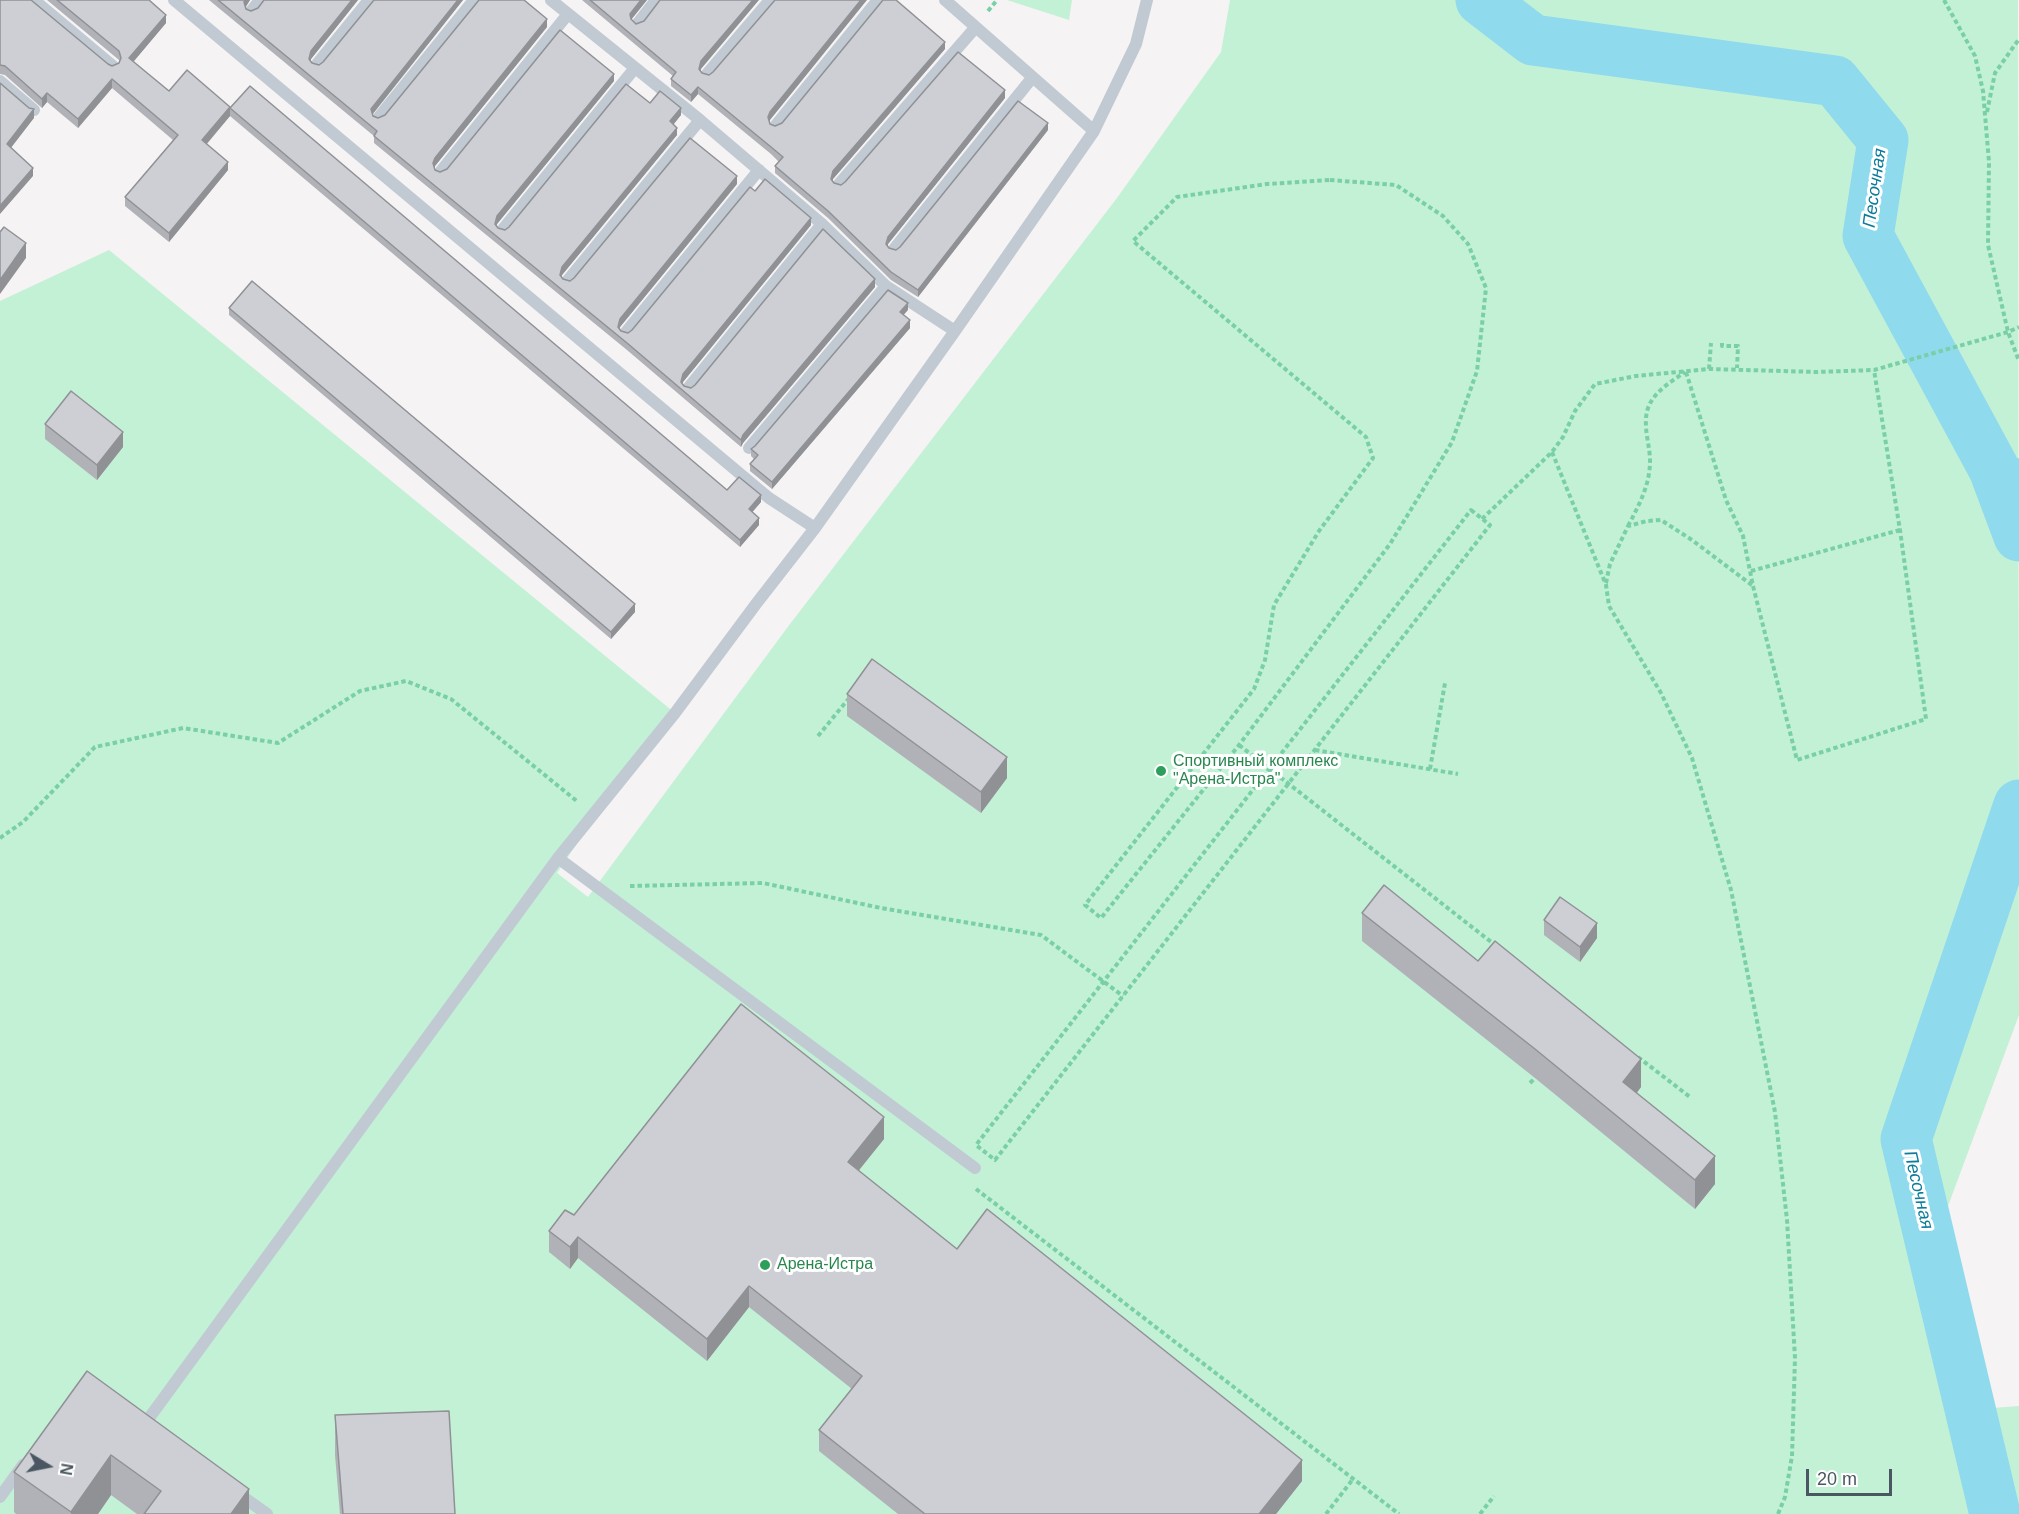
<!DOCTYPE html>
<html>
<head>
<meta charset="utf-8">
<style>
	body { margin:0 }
	#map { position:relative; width:2019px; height:1514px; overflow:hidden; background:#f5f3f3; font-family:Helvetica,sans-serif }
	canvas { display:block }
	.north { position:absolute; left:18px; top:1436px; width:60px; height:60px; -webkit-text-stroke:4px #fff; paint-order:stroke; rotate:100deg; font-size:16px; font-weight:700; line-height:24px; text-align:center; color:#4a5661 }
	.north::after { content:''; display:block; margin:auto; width:21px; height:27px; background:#4a5661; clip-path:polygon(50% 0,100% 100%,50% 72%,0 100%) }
	.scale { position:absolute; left:1806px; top:1469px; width:86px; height:27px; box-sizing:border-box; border:3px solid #4a5661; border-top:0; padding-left:8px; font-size:18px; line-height:21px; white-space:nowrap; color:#4a5661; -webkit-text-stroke:4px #fff; paint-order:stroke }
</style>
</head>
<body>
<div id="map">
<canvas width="2019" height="1514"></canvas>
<div class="north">N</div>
<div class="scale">20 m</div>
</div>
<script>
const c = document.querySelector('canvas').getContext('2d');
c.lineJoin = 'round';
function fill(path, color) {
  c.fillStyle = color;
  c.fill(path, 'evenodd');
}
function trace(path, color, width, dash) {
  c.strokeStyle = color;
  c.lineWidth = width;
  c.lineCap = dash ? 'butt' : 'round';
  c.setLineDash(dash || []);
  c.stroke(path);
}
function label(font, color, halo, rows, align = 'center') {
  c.font = font + ' Helvetica,sans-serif';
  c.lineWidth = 6;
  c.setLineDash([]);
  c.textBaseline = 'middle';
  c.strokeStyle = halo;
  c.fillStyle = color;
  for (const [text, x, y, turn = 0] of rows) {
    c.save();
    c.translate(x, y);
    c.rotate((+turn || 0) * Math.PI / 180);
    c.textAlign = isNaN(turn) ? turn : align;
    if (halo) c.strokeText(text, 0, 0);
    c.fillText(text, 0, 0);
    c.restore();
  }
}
const green = new Path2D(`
	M 1007,0 L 1072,0 L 1069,20 Z
	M 1230,0 L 2018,0 L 2019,1015 L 1948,1206 L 1953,1411 L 2019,1406 L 2019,1514 L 0,1514 L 0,301 L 109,250 L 675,713 L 623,776 L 557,873 L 588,897 L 790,624 L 1117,198 L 1221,52 Z`);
const stream = new Path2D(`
	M 1994,469 L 2019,462`);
const river = new Path2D(`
	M 1481,0 L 1533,40 L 1835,81 L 1883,140 L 1868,236 L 1994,469 L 2019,536
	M 1995,1514 L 1906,1139 L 2019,805`);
const path = new Path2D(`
	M 1944,0 L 1975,56 L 1983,91 L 1989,162 L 1988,245 L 2008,332 L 2019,361
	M 988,11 L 997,0
	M 1987,112 L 1995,73 L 2019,39
	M 1330,180 L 1396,185 L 1443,216 L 1468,244 L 1486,288 L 1477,371 L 1452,442 L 1390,544 L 1239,745 L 1101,918 L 1085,905 L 1254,689 L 1265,660 L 1274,605 L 1319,531 L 1373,458 L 1366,437 L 1133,241 L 1177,197 L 1267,184 Z
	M 1722,343 L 1722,346 L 1738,346 L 1737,368
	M 1709,369 L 1711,343
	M 1686,372 L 1726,500 L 1743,536 L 1753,586 L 1797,760 L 1926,719 L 1900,530 L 1874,370
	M 1552,452 L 1606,585 L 1609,606 L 1661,693 L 1692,758 L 1731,890 L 1775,1112 L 1787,1220 L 1795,1358 L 1792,1456 L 1785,1497 L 1778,1514
	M 1471,510 L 1490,525 L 995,1160 L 976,1145 Z
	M 1482,519 L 1552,452 L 1563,437 L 1575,411 L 1595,384 L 1636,376 L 1709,369 L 1817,372 L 1874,370 L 2008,332 L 2019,327
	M 1628,526 C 1639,505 1650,485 1650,461 C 1650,447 1645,433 1646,420 C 1646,396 1668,384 1685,372
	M 1751,571 L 1900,530
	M 1606,583 L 1610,564 L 1628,526 L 1647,521 L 1661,520 L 1692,540 L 1753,586
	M 818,736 L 850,697
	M 1239,745 L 1495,945
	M 1315,750 L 1458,774
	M 1430,769 L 1445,683
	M 0,838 L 23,822 L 95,747 L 183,728 L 278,743 L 360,691 L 406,681 L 451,699 L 578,802
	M 630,886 L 763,883 L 881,908 L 1041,935 L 1123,996
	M 1638,1057 L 1690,1097
	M 1530,1083 L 1535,1078
	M 976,1189 L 1399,1514
	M 1326,1514 L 1353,1479
	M 1480,1514 L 1494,1496`);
const service = new Path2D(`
	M 34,0 L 113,66
	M 174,0 L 769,498 L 815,528
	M 551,0 L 700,120 L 822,224 L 886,286 L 955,331
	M 945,0 L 1094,131
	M 252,10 L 260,0
	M 638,23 L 656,0
	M 317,64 L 369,0
	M 707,74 L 770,0
	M 0,81 L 34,110
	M 379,117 L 474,0
	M 776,125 L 878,0
	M 441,171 L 568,14
	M 839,184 L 975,28
	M 503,229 L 635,68
	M 894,249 L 1032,78
	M 568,280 L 700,120
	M 626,332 L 759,170
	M 689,387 L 822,224
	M 749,448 L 886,286
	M 558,858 L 975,1168
	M 144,1425 L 558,858 L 675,713 L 756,604 L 815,528 L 955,331 L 1094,131 L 1136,44 L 1147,0
	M 236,1492 L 267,1514
	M 0,1497 L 23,1465`);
const wall = new Path2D(`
	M 0,0 L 112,66 L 119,63 L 119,60 L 47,0 L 149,0 L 166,23 L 133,62 L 169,91 L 230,107 L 727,490 L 761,502 L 752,512 L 759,525 L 740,547 L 230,116 L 207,144 L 228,170 L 169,242 L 125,206 L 125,197 L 173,140 L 112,88 L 78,128 L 47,102 L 42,108 L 5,75 L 0,74 Z
	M 209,0 L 250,0 L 246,7 L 246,9 L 251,11 L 258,8 L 264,0 L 358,0 L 311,59 L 310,61 L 312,63 L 319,65 L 323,62 L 374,0 L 463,0 L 373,114 L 373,116 L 378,118 L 385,115 L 547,27 L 435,166 L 435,170 L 440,172 L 447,169 L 614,81 L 497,224 L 496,226 L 498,228 L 505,230 L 509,227 L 650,103 L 681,115 L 673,124 L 677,135 L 562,275 L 561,277 L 563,279 L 570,281 L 737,184 L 620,327 L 619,329 L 621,331 L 628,333 L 632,330 L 755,191 L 811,225 L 683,382 L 682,384 L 684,386 L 691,388 L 875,287 L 743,443 L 741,447 L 627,350 L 374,143 L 374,136 Z
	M 582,0 L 647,0 L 631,20 L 701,69 L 700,71 L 702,73 L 770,120 L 770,124 L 775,126 L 945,49 L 833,179 L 832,181 L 834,183 L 841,185 L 1005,98 L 888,244 L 887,246 L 889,248 L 896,250 L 1048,130 L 918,297 L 891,280 L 828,218 L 775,173 L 775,166 L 779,162 L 771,154 L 698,94 L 691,102 L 671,86 L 671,79 L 673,76 Z
	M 229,308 L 635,612 L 611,639 L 229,315 Z
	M 908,310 L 903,315 L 910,328 L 772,489 L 750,471 L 750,464 L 754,459 L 751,456 L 751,449 L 755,446 Z
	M 45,424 L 123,447 L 97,480 L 45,439 Z
	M 847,694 L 1007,778 L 981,813 L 847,716 Z
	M 1362,913 L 1478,961 L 1641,1087 L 1637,1093 L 1715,1184 L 1695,1209 L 1535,1078 L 1362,941 Z
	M 1544,920 L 1597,938 L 1580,962 L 1544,935 Z
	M 884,1139 L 858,1170 L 957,1249 L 1302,1481 L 1276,1514 L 898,1514 L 819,1451 L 819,1430 L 852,1389 L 749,1307 L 707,1361 L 578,1258 L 570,1269 L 549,1252 L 549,1231 L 574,1215 Z
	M 87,1371 L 249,1514 L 137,1514 L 111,1495 L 98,1514 L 16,1514 L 14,1512 L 14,1472 Z
	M 335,1415 L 455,1514 L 340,1514 L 335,1455 Z`);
const shadedWall = new Path2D(`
	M 245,0 L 250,0 L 244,9 L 244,2 Z
	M 352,0 L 358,0 L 311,59 L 309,66 L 311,51 Z
	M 458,0 L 463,0 L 371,116 L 371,109 Z
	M 641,0 L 647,0 L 630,21 L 630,14 Z
	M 753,0 L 759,0 L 701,69 L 699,76 L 699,69 L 701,61 Z
	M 861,0 L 867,0 L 770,120 L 768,124 L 768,117 L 770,112 Z
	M 166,15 L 166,23 L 129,67 L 129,58 Z
	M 547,19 L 547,27 L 435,166 L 433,170 L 433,163 L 435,158 Z
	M 945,42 L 945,49 L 833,179 L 831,186 L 831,179 L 833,171 Z
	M 614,74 L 614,81 L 497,224 L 495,231 L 497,216 Z
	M 112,79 L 112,88 L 78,128 L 78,119 Z
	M 698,87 L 698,94 L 691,102 L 691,95 Z
	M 1005,90 L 1005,98 L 888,244 L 886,251 L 888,237 Z
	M 47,93 L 47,102 L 42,108 L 42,99 Z
	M 230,107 L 230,116 L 202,149 L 202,140 Z
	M 681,108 L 681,115 L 670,129 L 670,121 Z
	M 34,109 L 34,118 L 7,153 L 7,144 Z
	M 1048,123 L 1048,130 L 918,297 L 918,290 Z
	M 677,128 L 677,135 L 562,275 L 560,282 L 562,267 Z
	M 228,162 L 228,170 L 169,242 L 169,233 Z
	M 33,168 L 33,176 L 0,214 L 0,206 Z
	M 737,176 L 737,184 L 620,327 L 618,334 L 620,319 Z
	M 811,218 L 811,225 L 683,382 L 681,389 L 683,374 Z
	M 26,243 L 26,258 L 0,294 L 0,280 Z
	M 875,279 L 875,287 L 743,443 L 741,447 L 741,440 L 743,435 Z
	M 908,303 L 908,310 L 900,319 L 900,312 Z
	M 910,320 L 910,328 L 772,489 L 772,482 Z
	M 123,432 L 123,447 L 97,480 L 97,465 Z
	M 761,495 L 761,502 L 749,516 L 749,509 Z
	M 759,518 L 759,525 L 740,547 L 740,540 Z
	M 635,604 L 635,612 L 611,639 L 611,632 Z
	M 1007,757 L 1007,778 L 981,813 L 981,792 Z
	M 1597,923 L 1597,938 L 1580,962 L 1580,947 Z
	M 1641,1059 L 1641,1087 L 1623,1110 L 1623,1082 Z
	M 884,1117 L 884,1139 L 848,1184 L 848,1162 Z
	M 1715,1156 L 1715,1184 L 1695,1209 L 1695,1180 Z
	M 578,1237 L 578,1258 L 570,1269 L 570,1247 Z
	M 749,1286 L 749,1307 L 707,1361 L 707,1339 Z
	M 111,1455 L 111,1495 L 98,1514 L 71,1514 L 71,1512 Z
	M 1302,1460 L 1302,1481 L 1276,1514 L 1259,1514 Z
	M 249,1489 L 249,1514 L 231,1514 Z`);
const building = new Path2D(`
	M 0,0 L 31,0 L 108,64 L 112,66 L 119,63 L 121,58 L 119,51 L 57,0 L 149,0 L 166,15 L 129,58 L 169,91 L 187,70 L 230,107 L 202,140 L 228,162 L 169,233 L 125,197 L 178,135 L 112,79 L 78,119 L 47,93 L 42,99 L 5,66 L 0,65 Z
	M 218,0 L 245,0 L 244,2 L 246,9 L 251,11 L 258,8 L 264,0 L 352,0 L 311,51 L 309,59 L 312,63 L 319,65 L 323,62 L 374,0 L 458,0 L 371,109 L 373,116 L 378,118 L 385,115 L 479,0 L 524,0 L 547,19 L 435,158 L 433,163 L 435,170 L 440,172 L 447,169 L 560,30 L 614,74 L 497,216 L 495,224 L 498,228 L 505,230 L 509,227 L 626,84 L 650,103 L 660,91 L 681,108 L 670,121 L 677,128 L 562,267 L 560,275 L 563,279 L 570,281 L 574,278 L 690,138 L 737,176 L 620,319 L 618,327 L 621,331 L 628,333 L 632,330 L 750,187 L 755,191 L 765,179 L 811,218 L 683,374 L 681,382 L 684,386 L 691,388 L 695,385 L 823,229 L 875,279 L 743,435 L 741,440 L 627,343 L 374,136 L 377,131 Z
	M 590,0 L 641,0 L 630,14 L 631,19 L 636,24 L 644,21 L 660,0 L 753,0 L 701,61 L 699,69 L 702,73 L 709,75 L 713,72 L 775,0 L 861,0 L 770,112 L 768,117 L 770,124 L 775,126 L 782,123 L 883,0 L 896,0 L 945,42 L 833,171 L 831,179 L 834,183 L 841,185 L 845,182 L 958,52 L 1005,90 L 888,237 L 886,244 L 889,248 L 896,250 L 900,247 L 1018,101 L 1048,123 L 918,290 L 891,272 L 828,211 L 775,166 L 783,157 L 771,147 L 698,87 L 691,95 L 671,79 L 676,72 Z
	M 0,83 L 29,108 L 34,109 L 7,144 L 33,168 L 0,206 Z
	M 250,86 L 727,490 L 739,477 L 761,495 L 749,509 L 759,518 L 740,540 L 230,108 Z
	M 4,227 L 26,243 L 0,280 L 0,232 Z
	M 252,281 L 635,604 L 611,632 L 229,308 Z
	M 888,290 L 908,303 L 900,312 L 910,320 L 772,482 L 750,464 L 758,455 L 751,449 L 755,446 Z
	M 71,391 L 123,432 L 97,465 L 45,424 Z
	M 872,659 L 1007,757 L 981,792 L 847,694 Z
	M 1384,885 L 1478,961 L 1495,941 L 1641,1059 L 1623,1082 L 1715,1156 L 1695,1180 L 1535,1049 L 1362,913 Z
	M 1560,897 L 1597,923 L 1580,947 L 1544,920 Z
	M 741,1004 L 884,1117 L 848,1162 L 957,1249 L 987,1209 L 1302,1460 L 1259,1514 L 925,1514 L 819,1430 L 862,1376 L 749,1286 L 707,1339 L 578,1237 L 570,1247 L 549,1231 L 565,1210 L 574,1215 Z
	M 87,1371 L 249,1489 L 231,1514 L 144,1514 L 161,1491 L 111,1455 L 71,1512 L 14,1472 Z
	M 449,1411 L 455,1514 L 343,1514 L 335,1415 Z`);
const markers = [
	[1161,771,6,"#2e9e5b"],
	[765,1265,6,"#2e9e5b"]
];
const leisureNames = [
	["Спортивный комплекс",1173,762],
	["\"Арена-Истра\"",1173,780],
	["Арена-Истра",777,1265]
];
const waterNames = [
	["Песочная",1875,188,-82],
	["Песочная",1918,1190,77]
];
fill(green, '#c3f1d5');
trace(stream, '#90daee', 8);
trace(river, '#90daee', 51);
trace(path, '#7ad0a6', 4, [4.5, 3]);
trace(service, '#c1cad2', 12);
fill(wall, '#b0b2b7');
fill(shadedWall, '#909195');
fill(building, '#cdcfd5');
trace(building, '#909195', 1.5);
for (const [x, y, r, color] of markers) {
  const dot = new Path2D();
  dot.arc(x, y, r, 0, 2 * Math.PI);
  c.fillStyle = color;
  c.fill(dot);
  trace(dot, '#fff', 2);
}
label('16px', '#27864d', '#fff', leisureNames, 'left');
label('italic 18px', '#0c7c9b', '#fff', waterNames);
</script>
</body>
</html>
